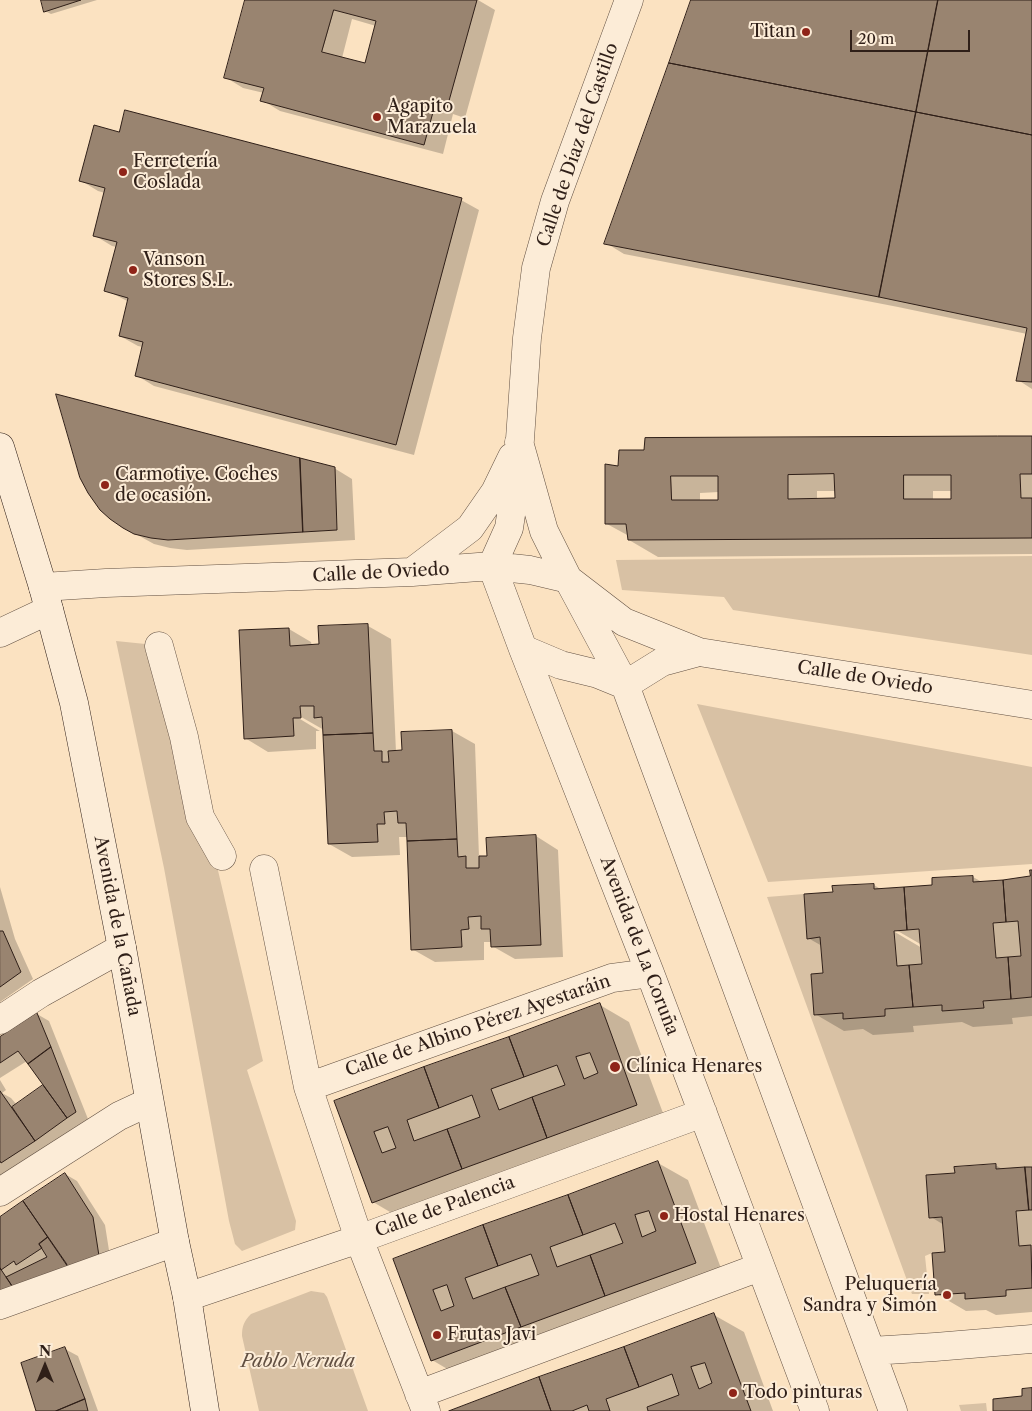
<!DOCTYPE html>
<html>
<head>
<meta charset="utf-8">
<style>
	body { margin:0 }
	#map { position:relative; width:1032px; height:1411px; overflow:hidden; background:#fbe2c1; font-family:"Libre Caslon Text",serif }
	canvas { display:block }
	.north { position:absolute; left:20px; top:1341px; width:50px; height:50px; -webkit-text-stroke:4px #fcecd7; paint-order:stroke; rotate:0deg; font-size:14px; font-weight:700; line-height:20px; text-align:center; color:#2f1f18 }
	.north::after { content:''; display:block; margin:auto; width:18px; height:22px; background:#2f1f18; clip-path:polygon(50% 0,100% 100%,50% 72%,0 100%) }
	.scale { position:absolute; left:850px; top:30px; width:120px; height:22px; box-sizing:border-box; border:2px solid #2f1f18; border-top:0; padding-left:6px; font-size:15px; line-height:18px; white-space:nowrap; color:#2f1f18; -webkit-text-stroke:4px #fcecd7; paint-order:stroke }
</style>
</head>
<body>
<div id="map">
<canvas width="1032" height="1411"></canvas>
<div class="north">N</div>
<div class="scale">20 m</div>
</div>
<script>
const c = document.querySelector('canvas').getContext('2d');
c.lineJoin = 'round';
function fill(path, color) {
  c.fillStyle = color;
  c.fill(path, 'evenodd');
}
function trace(path, color, width, dash) {
  c.strokeStyle = color;
  c.lineWidth = width;
  c.lineCap = dash ? 'butt' : 'round';
  c.setLineDash(dash || []);
  c.stroke(path);
}
function label(font, color, halo, rows, align = 'center') {
  c.font = font + ' "Libre Caslon Text",serif';
  c.lineWidth = 4;
  c.setLineDash([]);
  c.textBaseline = 'middle';
  c.strokeStyle = halo;
  c.fillStyle = color;
  for (const [text, x, y, turn = 0] of rows) {
    c.save();
    c.translate(x, y);
    c.rotate((+turn || 0) * Math.PI / 180);
    c.textAlign = isNaN(turn) ? turn : align;
    if (halo) c.strokeText(text, 0, 0);
    c.fillText(text, 0, 0);
    c.restore();
  }
}
const green = new Path2D(`
	M 1032,556 L 1032,655 L 733,610 L 724,597 L 622,590 L 616,560 Z
	M 116,641 L 165,646 L 263,1061 L 247,1070 L 296,1221 L 295,1230 L 242,1251 L 235,1244 L 229,1221 L 164,868 Z
	M 697,704 L 1032,767 L 1032,864 L 768,882 Z
	M 804,894 L 807,938 L 820,937 L 823,973 L 811,974 L 814,1014 L 843,1013 L 843,1019 L 885,1016 L 885,1009 L 942,1005 L 942,1011 L 983,1008 L 983,1001 L 1032,997 L 1032,1167 L 996,1169 L 995,1164 L 955,1167 L 955,1173 L 926,1175 L 929,1218 L 942,1217 L 945,1252 L 932,1253 L 925,1256 L 929,1294 L 912,1294 L 767,897 Z
	M 311,1291 L 324,1293 L 327,1297 L 368,1411 L 259,1411 L 242,1336 C 242,1326 244,1321 251,1314 Z
	M 986,1403 L 987,1411 L 961,1411 L 959,1405 Z`);
const shadow = new Path2D(`
	M 42,0 L 97,0 L 51,14 L 45,11 Z
	M 246,0 L 478,0 L 495,10 L 465,118 L 453,114 L 443,154 L 280,111 L 262,100 L 264,93 L 243,88 L 225,77 ZM 352,19 L 376,26 L 366,65 L 342,58 Z
	M 693,0 L 1032,0 L 1032,389 L 1018,380 L 1027,334 L 898,307 L 624,254 L 606,243 Z
	M 120,133 L 461,200 L 479,210 L 414,455 L 154,386 L 136,375 L 143,347 L 138,346 L 120,336 L 129,302 L 106,290 L 117,247 L 112,246 L 94,235 L 105,193 L 98,191 L 80,180 Z
	M 1032,437 L 1032,554 L 658,557 L 629,540 L 629,536 L 607,524 L 619,467 ZM 817,491 L 836,491 L 836,500 L 817,500 ZM 933,491 L 952,491 L 953,500 L 933,500 ZM 719,492 L 719,501 L 700,501 L 700,493 Z
	M 334,468 L 352,479 L 355,540 L 187,550 L 170,548 L 154,544 L 123,527 Z
	M 368,626 L 391,639 L 396,752 L 404,752 L 403,734 L 452,731 L 475,744 L 479,857 L 488,857 L 536,836 L 558,850 L 563,957 L 515,959 L 492,946 L 492,942 L 484,942 L 484,960 L 435,962 L 412,949 L 408,837 L 399,837 L 400,855 L 352,857 L 329,844 L 324,730 L 296,714 L 295,716 L 320,731 L 316,731 L 316,749 L 268,752 L 245,738 L 289,629 L 311,642 L 312,646 L 320,646 Z
	M 1032,872 L 1032,1016 L 1012,1018 L 1013,1024 L 973,1027 L 962,1022 L 913,1026 L 914,1032 L 873,1035 L 863,1029 L 844,1031 L 815,1014 L 824,974 L 822,946 L 808,938 L 834,894 L 874,885 L 882,890 L 934,886 L 973,877 L 982,882 L 1032,878 ZM 889,926 L 922,945 L 922,948 L 888,928 Z
	M 0,887 L 15,939 L 33,979 L 0,1002 Z
	M 600,1005 L 629,1022 L 666,1121 L 402,1219 L 373,1202 L 336,1102 Z
	M 37,1014 L 49,1021 L 88,1119 L 0,1180 L 0,1080 L 6,1090 L 2,1093 L 11,1098 L 17,1105 L 44,1085 L 27,1061 L 0,1078 L 0,1039 Z
	M 658,1163 L 688,1180 L 725,1279 L 461,1377 L 432,1360 L 394,1260 Z
	M 995,1165 L 1004,1170 L 1032,1168 L 1032,1312 L 996,1315 L 986,1310 L 966,1311 L 937,1294 L 946,1253 L 944,1225 L 931,1217 L 956,1174 Z
	M 65,1174 L 77,1181 L 105,1225 L 111,1263 L 0,1298 L 0,1219 Z
	M 714,1315 L 744,1332 L 773,1411 L 451,1411 Z
	M 65,1349 L 78,1356 L 98,1411 L 38,1411 Z`);
const building = new Path2D(`
	M 41,0 L 81,0 L 44,12 Z
	M 245,0 L 477,0 L 447,108 L 435,105 L 424,145 L 260,101 L 264,88 L 224,78 ZM 334,10 L 376,21 L 365,63 L 322,52 Z
	M 691,0 L 938,0 L 916,112 L 669,63 Z
	M 938,0 L 1032,0 L 1032,135 L 916,112 Z
	M 669,63 L 916,112 L 879,297 L 604,244 Z
	M 125,110 L 462,198 L 396,445 L 135,376 L 143,342 L 119,336 L 128,298 L 104,291 L 117,242 L 93,236 L 105,188 L 79,181 L 94,125 L 119,132 Z
	M 916,112 L 1032,135 L 1032,382 L 1016,381 L 1027,328 L 879,297 Z
	M 56,394 L 300,458 L 303,532 L 168,540 L 151,538 L 134,534 L 123,528 L 110,519 L 100,510 L 88,493 L 80,478 Z
	M 998,436 L 1032,436 L 1032,474 L 1020,474 L 1021,498 L 1032,498 L 1032,538 L 628,540 L 626,524 L 605,524 L 605,464 L 618,466 L 619,450 L 644,450 L 645,438 ZM 834,474 L 835,498 L 788,499 L 788,475 ZM 904,475 L 951,475 L 951,499 L 904,499 ZM 671,476 L 718,476 L 718,500 L 672,500 Z
	M 300,458 L 335,467 L 337,530 L 303,532 Z
	M 368,624 L 373,733 L 323,735 L 322,717 L 314,718 L 314,706 L 300,706 L 301,718 L 293,718 L 294,736 L 244,739 L 239,630 L 289,628 L 290,646 L 319,644 L 318,626 Z
	M 452,730 L 457,839 L 407,841 L 406,823 L 398,823 L 397,811 L 384,812 L 385,824 L 377,824 L 378,842 L 328,844 L 323,735 L 373,733 L 374,751 L 382,751 L 382,762 L 389,762 L 388,751 L 402,750 L 401,732 Z
	M 536,835 L 541,945 L 491,947 L 490,929 L 481,929 L 481,916 L 468,917 L 469,929 L 461,930 L 462,947 L 411,950 L 407,841 L 457,839 L 458,857 L 466,856 L 466,868 L 479,868 L 479,856 L 487,856 L 486,838 Z
	M 1030,870 L 1032,870 L 1032,997 L 1011,999 L 1008,957 L 1021,956 L 1018,921 L 1006,922 L 1003,880 L 1030,876 Z
	M 973,876 L 973,882 L 1003,880 L 1006,922 L 993,923 L 996,958 L 1008,957 L 1011,999 L 983,1001 L 984,1008 L 942,1011 L 942,1005 L 913,1007 L 909,965 L 922,964 L 919,929 L 907,930 L 904,887 L 932,885 L 932,878 Z
	M 874,884 L 874,889 L 904,887 L 907,930 L 894,931 L 897,966 L 909,965 L 913,1007 L 885,1009 L 885,1016 L 843,1019 L 843,1013 L 814,1015 L 811,974 L 823,973 L 820,937 L 807,939 L 804,894 L 833,892 L 832,886 Z
	M 0,931 L 3,931 L 21,972 L 0,987 Z
	M 600,1003 L 637,1105 L 547,1138 L 532,1097 L 565,1085 L 557,1065 L 524,1077 L 509,1037 ZM 590,1053 L 598,1073 L 584,1079 L 576,1057 Z
	M 37,1013 L 51,1047 L 28,1064 L 18,1051 L 0,1063 L 0,1037 Z
	M 509,1037 L 524,1077 L 491,1089 L 499,1110 L 532,1097 L 547,1138 L 462,1169 L 447,1129 L 480,1117 L 472,1095 L 439,1108 L 424,1067 Z
	M 51,1047 L 76,1112 L 67,1118 L 28,1064 Z
	M 424,1067 L 439,1108 L 407,1120 L 414,1141 L 447,1129 L 462,1169 L 372,1203 L 334,1101 ZM 388,1127 L 396,1148 L 382,1153 L 374,1132 Z
	M 43,1085 L 67,1118 L 35,1141 L 12,1107 Z
	M 0,1091 L 35,1141 L 1,1163 L 0,1161 Z
	M 658,1161 L 696,1263 L 605,1296 L 590,1255 L 623,1243 L 615,1223 L 583,1235 L 568,1195 ZM 649,1211 L 656,1231 L 642,1237 L 635,1215 Z
	M 996,1164 L 996,1169 L 1025,1167 L 1029,1210 L 1016,1211 L 1019,1246 L 1031,1245 L 1032,1288 L 1006,1290 L 1006,1296 L 965,1299 L 965,1293 L 935,1295 L 932,1253 L 945,1252 L 942,1217 L 929,1218 L 926,1175 L 955,1173 L 954,1167 Z
	M 1025,1167 L 1032,1167 L 1032,1210 L 1029,1210 Z
	M 65,1173 L 93,1217 L 99,1256 L 68,1267 L 23,1201 Z
	M 568,1195 L 583,1235 L 550,1247 L 557,1267 L 590,1255 L 605,1296 L 521,1327 L 505,1287 L 539,1275 L 531,1254 L 498,1266 L 483,1225 Z
	M 23,1201 L 48,1237 L 39,1244 L 42,1248 L 16,1265 L 14,1261 L 1,1270 L 0,1268 L 0,1217 Z
	M 483,1225 L 498,1266 L 465,1278 L 473,1299 L 505,1287 L 521,1327 L 431,1361 L 393,1259 ZM 447,1285 L 454,1306 L 441,1311 L 433,1290 Z
	M 48,1237 L 66,1263 L 70,1271 L 18,1295 L 6,1277 L 47,1257 L 39,1244 Z
	M 0,1268 L 18,1295 L 0,1292 Z
	M 714,1313 L 751,1411 L 648,1411 L 647,1407 L 679,1395 L 672,1374 L 639,1387 L 624,1347 ZM 705,1363 L 712,1383 L 699,1389 L 691,1367 Z
	M 65,1347 L 85,1399 L 56,1411 L 36,1411 L 21,1363 Z
	M 624,1347 L 639,1387 L 606,1399 L 610,1411 L 589,1411 L 587,1405 L 572,1411 L 551,1411 L 539,1377 Z
	M 539,1377 L 551,1411 L 449,1411 Z
	M 1032,1388 L 1032,1411 L 993,1411 L 993,1399 L 1022,1396 L 1022,1389 Z
	M 85,1399 L 88,1411 L 56,1411 Z`);
const street = new Path2D(`
	M 519,442 L 544,531 L 568,579 L 625,685 L 893,1411
	M 492,566 L 523,649 L 650,973 L 815,1411
	M 492,566 L 509,528 L 518,468 L 527,338 L 536,268 L 555,201 L 629,0
	M 412,572 L 470,528 L 495,492 L 512,457
	M 43,587 L 106,583 L 412,572 L 492,566 L 530,570 L 568,579 L 624,622 L 699,652 L 1032,705
	M 0,633 L 49,610
	M 159,646 L 184,737 L 200,817 L 222,856
	M 523,649 L 561,665 L 598,674 L 625,685 L 662,662 L 699,652
	M 264,869 L 308,1087 L 359,1239 L 426,1411
	M 0,1020 L 41,993 L 122,948
	M 308,1087 L 612,978 L 650,973
	M 0,1192 L 119,1116 L 149,1102
	M 187,1297 L 359,1239 L 703,1113
	M 0,1305 L 175,1242
	M 871,1351 L 935,1347 L 1032,1339
	M 419,1394 L 760,1267`);
const secondary = new Path2D(`
	M 0,447 L 43,587 L 74,703 L 122,948 L 175,1242 L 187,1297 L 205,1411`);
const markers = [
	[806,32,5,"#8f2418"],
	[377,117,5,"#8f2418"],
	[123,172,5,"#8f2418"],
	[133,270,5,"#8f2418"],
	[105,485,5,"#8f2418"],
	[615,1067,6,"#8f2418"],
	[664,1216,5,"#8f2418"],
	[947,1295,5,"#8f2418"],
	[437,1335,5,"#8f2418"],
	[733,1393,5,"#8f2418"]
];
const poiNames = [
	["Titan",796,32,"right"],
	["Agapito",387,107],
	["Marazuela",387,128],
	["Ferretería",133,162],
	["Coslada",133,183],
	["Vanson",143,260],
	["Stores S.L.",143,281],
	["Carmotive. Coches",115,475],
	["de ocasión.",115,496],
	["Clínica Henares",626,1067],
	["Hostal Henares",674,1216],
	["Peluquería",937,1285,"right"],
	["Sandra y Simón",937,1306,"right"],
	["Frutas Javi",447,1335],
	["Todo pinturas",743,1393]
];
const streetNames = [
	["Calle de Díaz del Castillo",578,145,-71],
	["Calle de Oviedo",381,573,-3],
	["Calle de Oviedo",865,678,9],
	["Avenida de la Cañada",117,926,79],
	["Avenida de La Coruña",639,946,69],
	["Calle de Albino Pérez Ayestaráin",478,1026,-19],
	["Calle de Palencia",445,1207,-20]
];
const parkNames = [
	["Pablo Neruda",298,1362]
];
fill(green, '#d8c1a4');
fill(shadow, '#0003');
fill(building, '#998470');
trace(building, '#2f1f18', 1);
trace(street, '#625042', 29);
trace(secondary, '#2f1f18', 29);
trace(street, '#fcecd7', 28);
trace(secondary, '#fcecd7', 28);
for (const [x, y, r, color] of markers) {
  const dot = new Path2D();
  dot.arc(x, y, r, 0, 2 * Math.PI);
  c.fillStyle = color;
  c.fill(dot);
  trace(dot, '#fcecd7', 2);
}
label('18px', '#2f1f18', '#fcecd7', poiNames, 'left');
label('18px', '#2f1f18', '#fcecd7', streetNames);
label('italic 18px', '#625042', '#fcecd7', parkNames);
</script>
</body>
</html>
